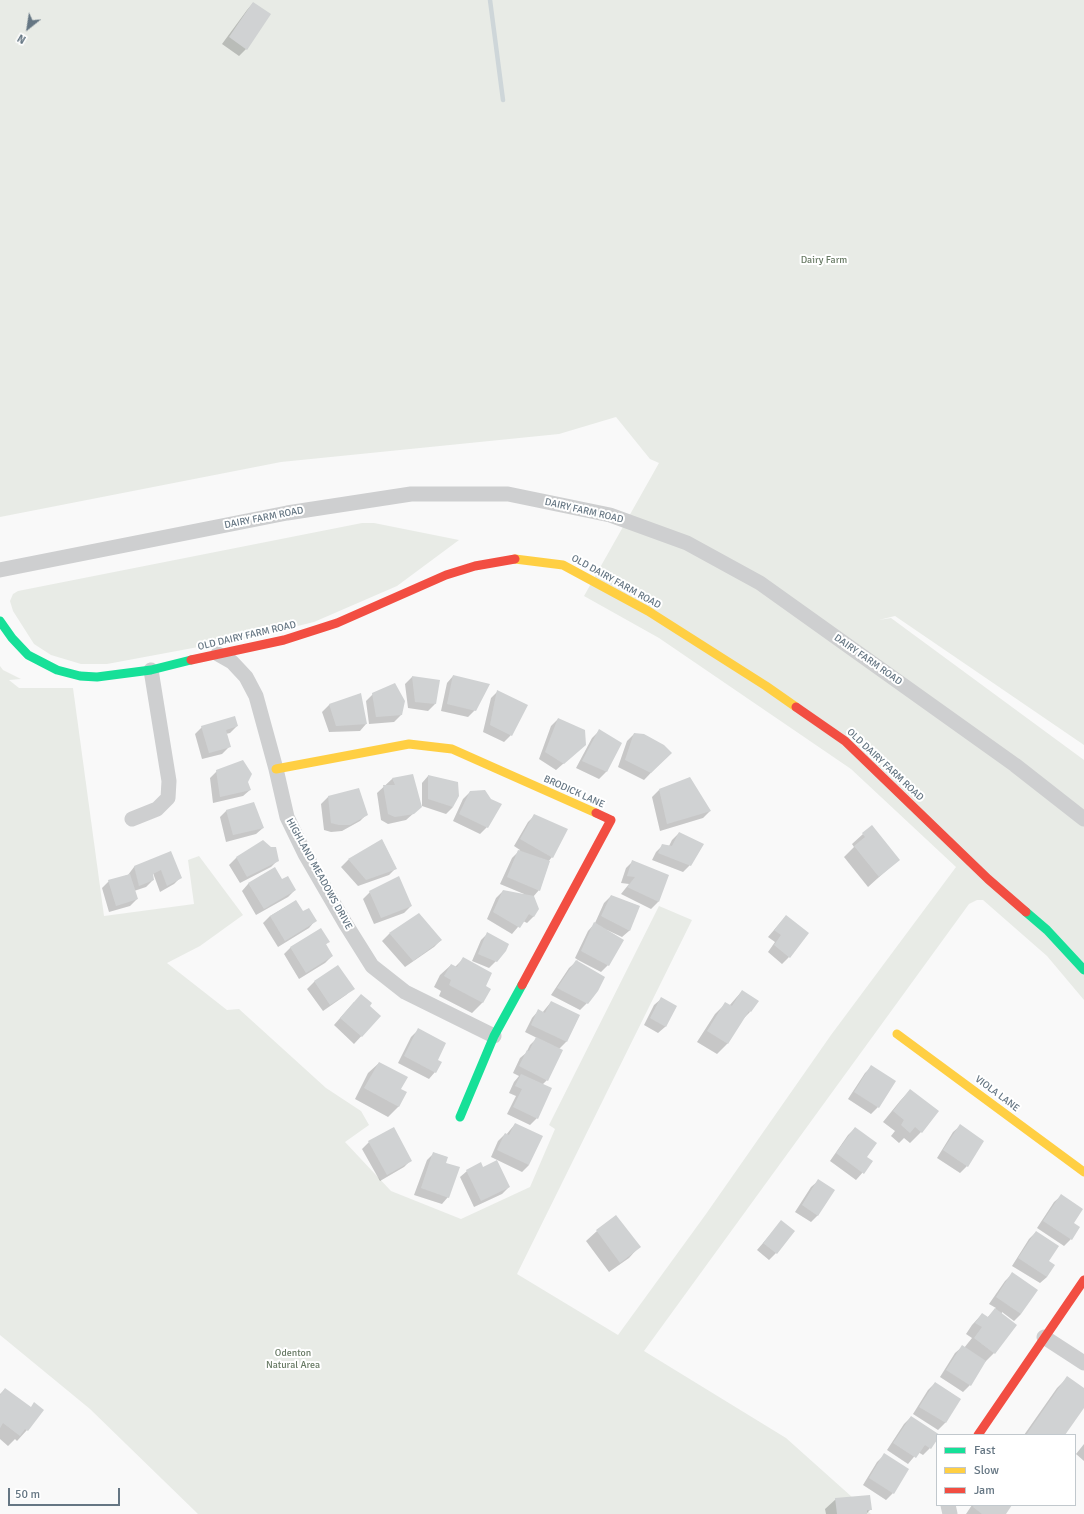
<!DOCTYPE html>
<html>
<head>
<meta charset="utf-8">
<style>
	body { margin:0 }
	#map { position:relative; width:1084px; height:1514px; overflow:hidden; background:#f9f9f9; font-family:Signika,sans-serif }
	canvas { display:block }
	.legend { position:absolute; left:936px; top:1434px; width:140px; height:72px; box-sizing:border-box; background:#fff; border:1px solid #c1c8cd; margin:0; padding:5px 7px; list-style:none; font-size:12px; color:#657683 }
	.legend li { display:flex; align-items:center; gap:8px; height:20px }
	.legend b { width:20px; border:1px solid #c1c8cd }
	.north { position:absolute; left:8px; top:8px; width:40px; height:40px; -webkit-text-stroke:3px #fff; paint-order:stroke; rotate:210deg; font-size:11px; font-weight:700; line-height:16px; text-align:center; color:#657683 }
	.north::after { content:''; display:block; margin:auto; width:14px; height:18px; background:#657683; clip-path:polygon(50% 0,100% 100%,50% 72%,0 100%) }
	.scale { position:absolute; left:8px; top:1488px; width:112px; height:18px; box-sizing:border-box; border:2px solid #657683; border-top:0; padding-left:5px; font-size:12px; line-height:14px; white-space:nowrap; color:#657683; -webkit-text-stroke:3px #fff; paint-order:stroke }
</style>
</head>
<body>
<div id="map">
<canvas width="1084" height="1514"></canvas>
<ul class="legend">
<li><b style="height:5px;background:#16e098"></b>Fast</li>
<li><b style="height:5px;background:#ffcf43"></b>Slow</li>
<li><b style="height:5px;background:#f24e42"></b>Jam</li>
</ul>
<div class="north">N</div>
<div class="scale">50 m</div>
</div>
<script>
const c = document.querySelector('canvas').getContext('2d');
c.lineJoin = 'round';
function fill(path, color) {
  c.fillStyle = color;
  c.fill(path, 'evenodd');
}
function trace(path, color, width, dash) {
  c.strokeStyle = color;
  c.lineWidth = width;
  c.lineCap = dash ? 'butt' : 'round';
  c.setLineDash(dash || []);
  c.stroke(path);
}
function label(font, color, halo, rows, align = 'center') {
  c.font = font + ' Signika,sans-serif';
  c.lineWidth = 4;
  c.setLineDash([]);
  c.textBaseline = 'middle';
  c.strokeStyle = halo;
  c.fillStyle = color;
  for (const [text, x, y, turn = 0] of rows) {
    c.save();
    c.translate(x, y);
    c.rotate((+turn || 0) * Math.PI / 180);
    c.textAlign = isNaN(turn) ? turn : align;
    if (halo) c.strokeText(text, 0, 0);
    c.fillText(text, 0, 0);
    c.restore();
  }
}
const green = new Path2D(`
	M 0,0 L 1084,0 L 1084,745 L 895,616 L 879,620 L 891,618 L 1084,760 L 1084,1000 L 1047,956 L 983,900 L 977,900 L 969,904 L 644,1351 L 786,1438 L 871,1514 L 198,1514 L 90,1409 L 0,1335 L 0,666 L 3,670 L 21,679 L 9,680 L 19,688 L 73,688 L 104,916 L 194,904 L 188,860 L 199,856 L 243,915 L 200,946 L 167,963 L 227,1010 L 239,1009 L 326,1088 L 361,1111 L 369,1125 L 345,1142 L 391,1191 L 461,1219 L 530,1187 L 555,1129 L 549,1125 L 659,906 L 692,920 L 517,1274 L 618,1335 L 706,1214 L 831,1035 L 956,867 L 851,769 L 659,638 L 584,596 L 659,463 L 650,459 L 616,417 L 559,434 L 281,462 L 0,517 Z
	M 362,523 L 374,523 L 459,540 L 397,586 L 314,622 L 252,637 L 107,664 L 81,664 L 51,655 L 34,644 L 13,611 L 10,601 L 13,594 L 18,591 Z`);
const shadow = new Path2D(`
	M 253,3 L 246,49 L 239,56 L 222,44 L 247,10 Z
	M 453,676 L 475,710 L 468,717 L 441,711 L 447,683 Z
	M 412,677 L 439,681 L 435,704 L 428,711 L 408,708 L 405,684 Z
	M 497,692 L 511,735 L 504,742 L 483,732 L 491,698 Z
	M 360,694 L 366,724 L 360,731 L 329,732 L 322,712 L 329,705 Z
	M 373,694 L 401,715 L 394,722 L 369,724 L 366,701 Z
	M 558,719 L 585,745 L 556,770 L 539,759 L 551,726 Z
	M 237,726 L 230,733 L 226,734 L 229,747 L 222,754 L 202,759 L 195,734 L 202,727 Z
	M 599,731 L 620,743 L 606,772 L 599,779 L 576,768 L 592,738 Z
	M 634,734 L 670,753 L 644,780 L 618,767 L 627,741 Z
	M 217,771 L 247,782 L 250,790 L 243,796 L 213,803 L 210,778 Z
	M 412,776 L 414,813 L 406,820 L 388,824 L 381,820 L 377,793 L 392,779 Z
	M 428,776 L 453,807 L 446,814 L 422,806 L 422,783 Z
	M 358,789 L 367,814 L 360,821 L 342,831 L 331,832 L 324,830 L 321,804 L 328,797 Z
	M 659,790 L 710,811 L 703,818 L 660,831 L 652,797 Z
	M 470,792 L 500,804 L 487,827 L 480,834 L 453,821 L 463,799 Z
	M 227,810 L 263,828 L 256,834 L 226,842 L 220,817 Z
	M 535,815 L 552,857 L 548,862 L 539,890 L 533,897 L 534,916 L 527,923 L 523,921 L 512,934 L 487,919 L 496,898 L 503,891 L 524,895 L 524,894 L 500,884 L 512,858 L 520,850 L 514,846 L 528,822 Z
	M 679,833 L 690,865 L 683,872 L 652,860 L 656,852 L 663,845 L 669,846 L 672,840 Z
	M 863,834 L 898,860 L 868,887 L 844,857 L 854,847 L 852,844 Z
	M 382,840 L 396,868 L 389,875 L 358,886 L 341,867 L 348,860 Z
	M 263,841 L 278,860 L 271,867 L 240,883 L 229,865 L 236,858 Z
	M 171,853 L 181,877 L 174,884 L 160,892 L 153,873 L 152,874 L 153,880 L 146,887 L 134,891 L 137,899 L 130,906 L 109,912 L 102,888 L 109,881 L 128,875 L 134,867 Z
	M 633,861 L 668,876 L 658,902 L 651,909 L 621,894 L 629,884 L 621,883 L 626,868 Z
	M 274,868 L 282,881 L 295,890 L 288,897 L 256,915 L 242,891 L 248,884 Z
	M 370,892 L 411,906 L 404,913 L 374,924 L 363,899 Z
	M 611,896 L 639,906 L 629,931 L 622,937 L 607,930 L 607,931 L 608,965 L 601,972 L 578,960 L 577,962 L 587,1003 L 580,1010 L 551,995 L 569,968 L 578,960 L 575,958 L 588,931 L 595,923 L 604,903 Z
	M 296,901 L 303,912 L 315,921 L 309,928 L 278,947 L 263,923 L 270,916 Z
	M 419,914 L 441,940 L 434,947 L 405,967 L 382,941 L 389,934 Z
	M 786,916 L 789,957 L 782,964 L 768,952 L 775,942 L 768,937 Z
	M 488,933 L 496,961 L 489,968 L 472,961 L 481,940 Z
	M 328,942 L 325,945 L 332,956 L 325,963 L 299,979 L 284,954 L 291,947 Z
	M 463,959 L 484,986 L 490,989 L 482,1003 L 472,1013 L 439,996 L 441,991 L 434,987 L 440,975 L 451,965 L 455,967 Z
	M 338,966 L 353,988 L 346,995 L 323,1011 L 307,989 L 314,982 Z
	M 742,991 L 750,1012 L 743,1019 L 727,1044 L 717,1054 L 697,1042 L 715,1014 L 725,1004 L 729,1006 Z
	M 661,999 L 676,1007 L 665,1027 L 658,1033 L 644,1025 L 654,1005 Z
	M 354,1002 L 368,1006 L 380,1016 L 354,1044 L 334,1025 Z
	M 551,1002 L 579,1016 L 566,1042 L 559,1049 L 547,1080 L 542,1085 L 537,1118 L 530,1125 L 507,1114 L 516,1096 L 509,1093 L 514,1082 L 519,1076 L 513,1073 L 520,1058 L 526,1053 L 530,1045 L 537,1038 L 525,1032 L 532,1018 L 538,1011 L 542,1013 Z
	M 418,1030 L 436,1061 L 435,1072 L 429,1079 L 398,1063 L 411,1037 Z
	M 379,1063 L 400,1089 L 399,1106 L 388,1117 L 355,1099 L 368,1073 Z
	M 872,1066 L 878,1107 L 871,1114 L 848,1099 L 865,1073 Z
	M 910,1090 L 937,1111 L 921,1132 L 910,1143 L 904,1138 L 899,1143 L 891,1136 L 895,1131 L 883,1122 L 900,1101 Z
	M 515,1124 L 529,1165 L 522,1172 L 491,1157 L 498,1141 L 505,1134 L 506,1135 Z
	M 960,1126 L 967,1166 L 960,1173 L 937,1158 L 953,1132 Z
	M 855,1128 L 865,1157 L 872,1162 L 856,1180 L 830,1161 L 848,1135 Z
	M 369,1142 L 411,1160 L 404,1167 L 380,1181 L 362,1149 Z
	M 434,1153 L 448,1197 L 442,1204 L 414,1195 L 427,1160 Z
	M 483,1168 L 509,1187 L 502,1194 L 474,1207 L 460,1177 L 467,1171 Z
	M 818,1181 L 818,1215 L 811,1222 L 795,1212 L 811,1187 Z
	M 1061,1196 L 1073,1224 L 1071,1239 L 1064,1246 L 1037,1228 L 1054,1202 Z
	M 781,1222 L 776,1253 L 769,1260 L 757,1250 Z
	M 597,1231 L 639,1247 L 629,1258 L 609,1272 L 586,1241 Z
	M 1036,1232 L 1048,1261 L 1047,1277 L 1040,1283 L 1012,1266 L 1029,1239 Z
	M 1012,1274 L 1021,1314 L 1014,1321 L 1002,1312 L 994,1353 L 983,1364 L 970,1385 L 963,1392 L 940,1377 L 955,1353 L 962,1347 L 964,1348 L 972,1338 L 966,1334 L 972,1325 L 982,1314 L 987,1318 L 996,1308 L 989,1304 L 1005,1281 Z
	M 1067,1378 L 1084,1390 L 1084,1406 L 1064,1435 L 1024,1435 L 1057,1388 Z
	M 935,1383 L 960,1399 L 945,1423 L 938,1430 L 913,1414 L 928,1390 Z
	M 5,1389 L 27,1430 L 17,1441 L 15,1439 L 8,1446 L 0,1439 L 0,1394 Z
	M 911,1417 L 938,1435 L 930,1448 L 923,1455 L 918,1452 L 908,1464 L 887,1450 L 904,1424 Z
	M 1084,1444 L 1084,1461 L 1076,1454 Z
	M 884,1455 L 893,1493 L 886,1500 L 863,1485 L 877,1462 Z
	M 836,1499 L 871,1509 L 866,1514 L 826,1514 L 825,1509 Z
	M 972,1505 L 1011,1505 L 1004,1514 L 966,1514 Z`);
const stream = new Path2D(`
	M 490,0 L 503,100`);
const building = new Path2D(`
	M 253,2 L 271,14 L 247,50 L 229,37 Z
	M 453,675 L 490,684 L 476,711 L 447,704 Z
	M 412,676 L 440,680 L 436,704 L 415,702 Z
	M 395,683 L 405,701 L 402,715 L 376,717 L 372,693 Z
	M 497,690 L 528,705 L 512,736 L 490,725 Z
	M 361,693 L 367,724 L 336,726 L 329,704 Z
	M 235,716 L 238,726 L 226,730 L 231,747 L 209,753 L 201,726 Z
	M 558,718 L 585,730 L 586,745 L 564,764 L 545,752 Z
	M 599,729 L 622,743 L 607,772 L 582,761 Z
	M 634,733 L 644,734 L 664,745 L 672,753 L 651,773 L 625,760 Z
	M 243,760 L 252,774 L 248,782 L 251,790 L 220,797 L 216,770 Z
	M 413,774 L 422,807 L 414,814 L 395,817 L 388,814 L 383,785 L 395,785 L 392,778 Z
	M 428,775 L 458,782 L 459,796 L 453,807 L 428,799 Z
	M 690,777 L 711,811 L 667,824 L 659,789 Z
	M 359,788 L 368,815 L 350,825 L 339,825 L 331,823 L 328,796 Z
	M 485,790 L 491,799 L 502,804 L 488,828 L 459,814 L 470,791 Z
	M 254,802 L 264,828 L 233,835 L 226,810 Z
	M 534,814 L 568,829 L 553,858 L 520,839 Z
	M 872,825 L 900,860 L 879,877 L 854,846 L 865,837 L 862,833 Z
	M 679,832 L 704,844 L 691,866 L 658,853 L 662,844 L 672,846 Z
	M 382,839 L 397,869 L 366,880 L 348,859 Z
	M 263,840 L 271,847 L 276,847 L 279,861 L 247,877 L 236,857 Z
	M 518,850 L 550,861 L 540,891 L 507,877 Z
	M 171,851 L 182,878 L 167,886 L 161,870 L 153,874 L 154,880 L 139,886 L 134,866 Z
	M 632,860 L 669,875 L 659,902 L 627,887 L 635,877 L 627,876 Z
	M 275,867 L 282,879 L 288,876 L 296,890 L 264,909 L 248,883 Z
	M 130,874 L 138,899 L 116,906 L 108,880 Z
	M 399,876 L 412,906 L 381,918 L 369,891 Z
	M 503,890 L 534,896 L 539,909 L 534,917 L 529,914 L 520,928 L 493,912 Z
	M 611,895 L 640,906 L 630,931 L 601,916 Z
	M 296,900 L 303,911 L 309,908 L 317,921 L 285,941 L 270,916 Z
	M 419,913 L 442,940 L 413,961 L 389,933 Z
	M 786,915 L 809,933 L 790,958 L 774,945 L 781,935 L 774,930 Z
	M 594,922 L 624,940 L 609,966 L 581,951 Z
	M 321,928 L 330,942 L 326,944 L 333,956 L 306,973 L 290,947 Z
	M 487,932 L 509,944 L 506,951 L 497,962 L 478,954 Z
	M 463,957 L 492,973 L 486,986 L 491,989 L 483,1003 L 449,985 L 451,980 L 444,976 L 451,964 L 457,967 Z
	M 576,960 L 605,977 L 598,991 L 588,1004 L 557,988 Z
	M 338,965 L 355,989 L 330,1005 L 314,981 Z
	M 742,990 L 759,1001 L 751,1012 L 749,1011 L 728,1044 L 707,1031 L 725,1002 L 732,1006 Z
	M 361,994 L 372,1003 L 370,1006 L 381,1016 L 362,1037 L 340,1018 Z
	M 661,997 L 677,1006 L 666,1027 L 650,1018 Z
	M 551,1001 L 580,1015 L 567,1042 L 531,1025 L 538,1009 L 545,1013 Z
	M 418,1028 L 446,1043 L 438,1060 L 442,1062 L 436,1073 L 404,1056 Z
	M 536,1037 L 563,1050 L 548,1081 L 519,1066 L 527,1050 L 529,1051 Z
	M 379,1062 L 408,1077 L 401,1089 L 407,1092 L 399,1107 L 364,1088 Z
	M 871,1065 L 896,1081 L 879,1108 L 854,1092 Z
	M 521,1074 L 552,1088 L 538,1119 L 513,1107 L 522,1089 L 515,1086 Z
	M 910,1089 L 939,1111 L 922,1133 L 915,1127 L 910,1133 L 901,1125 L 904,1120 L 893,1111 Z
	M 515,1123 L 543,1136 L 529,1165 L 497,1150 L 505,1133 L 509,1135 Z
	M 960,1124 L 984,1141 L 968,1167 L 943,1150 Z
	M 394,1127 L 412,1161 L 387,1175 L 368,1141 Z
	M 855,1127 L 877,1143 L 867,1157 L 873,1161 L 864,1174 L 836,1153 Z
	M 433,1152 L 448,1157 L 446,1163 L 460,1167 L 449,1198 L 421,1188 Z
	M 497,1160 L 510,1187 L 481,1201 L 466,1170 L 481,1162 L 483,1167 Z
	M 818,1179 L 835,1190 L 818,1216 L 802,1205 Z
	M 1061,1194 L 1083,1209 L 1074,1223 L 1080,1227 L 1072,1240 L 1043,1221 Z
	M 616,1215 L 641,1247 L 620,1263 L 596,1230 Z
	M 781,1220 L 795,1231 L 777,1254 L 763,1243 Z
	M 1036,1231 L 1059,1246 L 1049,1261 L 1055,1265 L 1047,1277 L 1018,1258 Z
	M 1012,1272 L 1038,1290 L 1021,1314 L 996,1297 Z
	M 995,1308 L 1017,1325 L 995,1354 L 974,1338 L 982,1327 L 975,1323 L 982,1313 L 988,1317 Z
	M 962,1345 L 986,1361 L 971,1386 L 946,1370 Z
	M 1067,1376 L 1084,1388 L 1084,1408 L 1065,1435 L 1026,1435 Z
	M 935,1382 L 961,1399 L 946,1423 L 919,1407 Z
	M 5,1388 L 31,1407 L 34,1402 L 44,1410 L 28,1431 L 25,1429 L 20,1436 L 3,1423 L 0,1428 L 0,1395 Z
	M 911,1416 L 940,1435 L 937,1435 L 937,1440 L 931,1449 L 925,1445 L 916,1458 L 893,1443 Z
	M 884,1453 L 909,1469 L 894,1494 L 869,1478 Z
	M 870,1495 L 872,1510 L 867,1510 L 867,1514 L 837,1514 L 835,1498 Z
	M 974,1505 L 1012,1505 L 1006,1514 L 982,1514 L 973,1507 Z`);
const street = new Path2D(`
	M 0,570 L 287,513 L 411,494 L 508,494 L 610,515 L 687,543 L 760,583 L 1015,765 L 1084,819
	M 218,654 L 232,662 L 246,677 L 256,696 L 276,769 L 287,817 L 305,854 L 345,923 L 372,966 L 405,992 L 494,1036
	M 132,819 L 157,809 L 168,798 L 169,781 L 151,670
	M 1044,1337 L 1084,1363
	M 948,1505 L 950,1514`);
const fast = new Path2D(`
	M 0,621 L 12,638 L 28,655 L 57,670 L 80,676 L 97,677 L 151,670 L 191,660
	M 1026,912 L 1047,930 L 1084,970
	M 460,1117 L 494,1036 L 522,985`);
const slow = new Path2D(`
	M 515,559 L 563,565 L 648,611 L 766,686 L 796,707
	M 276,769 L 409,744 L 452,749 L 596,813
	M 897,1034 L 1084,1172`);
const jam = new Path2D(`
	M 191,660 L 284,640 L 337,623 L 446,575 L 475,566 L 515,559
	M 796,707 L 845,741 L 988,879 L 1026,912
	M 522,985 L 611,820 L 596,813
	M 978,1435 L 1084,1280`);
const parkNames = [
	["Dairy Farm",824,260],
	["Odenton",293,1353],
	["Natural Area",293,1365]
];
const streetNames = [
	["DAIRY FARM ROAD",584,511,13],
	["DAIRY FARM ROAD",264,518,-11],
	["OLD DAIRY FARM ROAD",616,582,29],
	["OLD DAIRY FARM ROAD",247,636,-13],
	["DAIRY FARM ROAD",868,660,35],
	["OLD DAIRY FARM ROAD",885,765,43],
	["BRODICK LANE",574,792,24],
	["HIGHLAND MEADOWS DRIVE",319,874,61],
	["VIOLA LANE",997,1094,37]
];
fill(green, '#e8ebe6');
fill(shadow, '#0003');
trace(stream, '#ced6d9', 4.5);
fill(building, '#d0d2d3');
trace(street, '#cecfd0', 15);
trace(fast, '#16e098', 9);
trace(slow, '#ffcf43', 9);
trace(jam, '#f24e42', 9);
label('10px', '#687a64', '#fff', parkNames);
label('10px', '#657683', '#fff', streetNames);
</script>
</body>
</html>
